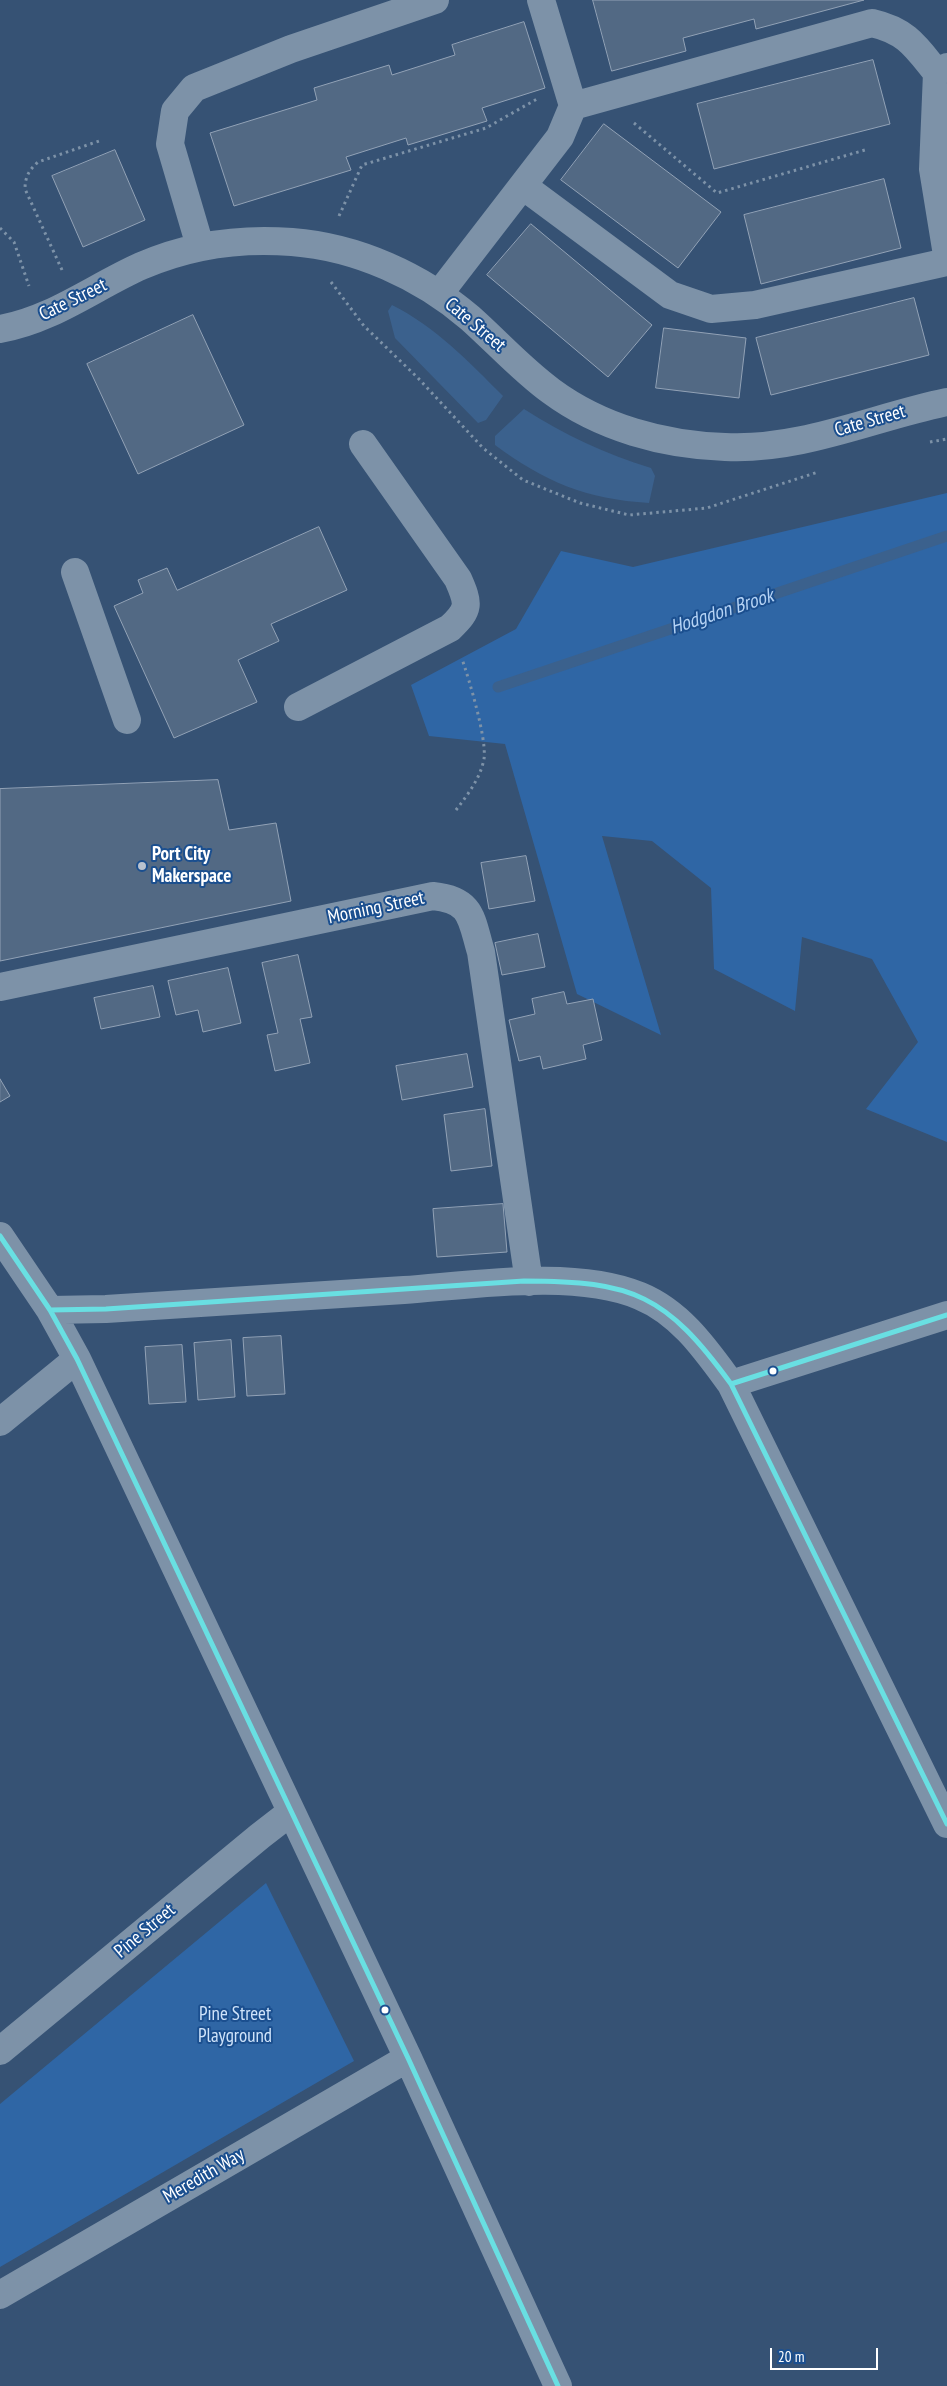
<!DOCTYPE html>
<html>
<head>
<meta charset="utf-8">
<style>
	body { margin:0 }
	#map { position:relative; width:947px; height:2386px; overflow:hidden; background:#365274; font-family:"PT Sans Narrow",sans-serif }
	canvas { display:block }
	.scale { position:absolute; left:770px; top:2348px; width:108px; height:22px; box-sizing:border-box; border:2px solid #fff; border-top:0; padding-left:6px; font-size:15px; line-height:18px; white-space:nowrap; color:#fff; -webkit-text-stroke:4px #1b4f8f; paint-order:stroke }
</style>
</head>
<body>
<div id="map">
<canvas width="947" height="2386"></canvas>
<div class="scale">20 m</div>
</div>
<script>
const c = document.querySelector('canvas').getContext('2d');
c.lineJoin = 'round';
function fill(path, color) {
  c.fillStyle = color;
  c.fill(path, 'evenodd');
}
function trace(path, color, width, dash) {
  c.strokeStyle = color;
  c.lineWidth = width;
  c.lineCap = dash ? 'butt' : 'round';
  c.setLineDash(dash || []);
  c.stroke(path);
}
function label(font, color, halo, rows, align = 'center') {
  c.font = font + ' "PT Sans Narrow",sans-serif';
  c.lineWidth = 4;
  c.setLineDash([]);
  c.textBaseline = 'middle';
  c.strokeStyle = halo;
  c.fillStyle = color;
  for (const [text, x, y, turn = 0] of rows) {
    c.save();
    c.translate(x, y);
    c.rotate((+turn || 0) * Math.PI / 180);
    c.textAlign = isNaN(turn) ? turn : align;
    if (halo) c.strokeText(text, 0, 0);
    c.fillText(text, 0, 0);
    c.restore();
  }
}
const green = new Path2D(`
	M 947,493 L 947,1142 L 866,1109 L 918,1042 L 872,959 L 802,937 L 795,1011 L 714,969 L 711,888 L 652,841 L 602,836 L 661,1035 L 577,994 L 505,744 L 429,736 L 411,685 L 516,629 L 561,551 L 633,567 Z
	M 266,1883 L 354,2061 L 0,2267 L 0,2104 Z`);
const water = new Path2D(`
	M 392,305 C 436,327 469,362 503,396 L 486,420 L 478,423 L 395,338 L 388,311 Z
	M 524,409 C 565,435 605,454 651,468 L 655,476 L 649,503 C 586,499 545,482 495,445 L 495,436 Z`);
const stream = new Path2D(`
	M 498,687 L 947,536`);
const building = new Path2D(`
	M 593,0 L 864,0 L 756,29 L 754,19 L 683,38 L 686,51 L 612,71 Z
	M 524,22 L 545,88 L 482,108 L 487,121 L 408,145 L 406,138 L 346,157 L 351,170 L 234,206 L 210,133 L 317,100 L 314,88 L 389,65 L 392,75 L 455,55 L 452,45 Z
	M 873,60 L 890,124 L 714,169 L 697,104 Z
	M 604,124 L 721,212 L 678,268 L 561,180 Z
	M 115,150 L 145,220 L 83,247 L 52,176 Z
	M 884,179 L 901,248 L 761,284 L 744,215 Z
	M 531,224 L 652,325 L 608,377 L 487,275 Z
	M 914,298 L 929,355 L 771,395 L 756,338 Z
	M 193,315 L 244,425 L 138,474 L 87,364 Z
	M 664,328 L 746,338 L 739,398 L 656,388 Z
	M 319,527 L 347,590 L 271,624 L 279,641 L 238,660 L 257,702 L 174,738 L 114,606 L 143,593 L 138,580 L 167,568 L 177,590 Z
	M 218,780 L 229,830 L 276,823 L 291,901 L 0,961 L 0,789 Z
	M 526,856 L 535,901 L 489,909 L 481,863 Z
	M 538,934 L 545,967 L 502,975 L 495,943 Z
	M 298,955 L 312,1017 L 300,1019 L 310,1063 L 275,1071 L 267,1035 L 278,1033 L 262,963 Z
	M 228,968 L 241,1023 L 203,1032 L 198,1010 L 176,1015 L 168,981 Z
	M 153,986 L 160,1017 L 101,1029 L 94,998 Z
	M 564,992 L 567,1004 L 593,999 L 602,1040 L 583,1045 L 586,1059 L 543,1069 L 540,1056 L 519,1061 L 509,1020 L 535,1014 L 532,999 Z
	M 467,1054 L 473,1087 L 402,1100 L 396,1066 Z
	M 0,1079 L 10,1096 L 0,1102 Z
	M 485,1109 L 492,1166 L 451,1171 L 444,1115 Z
	M 503,1204 L 507,1252 L 437,1257 L 433,1209 Z
	M 281,1336 L 285,1394 L 247,1396 L 243,1338 Z
	M 231,1340 L 235,1397 L 198,1400 L 194,1343 Z
	M 182,1345 L 186,1402 L 149,1404 L 145,1347 Z`);
const path = new Path2D(`
	M 634,123 L 717,193 L 865,150
	M 339,216 L 362,165 L 486,128 L 537,99
	M 0,228 L 14,242 L 29,286
	M 62,270 L 25,189 C 25,177 29,170 38,162 L 102,140
	M 331,282 L 364,326 L 418,378 L 483,448 L 523,480 L 580,503 L 629,515 L 707,508 L 818,472
	M 930,442 L 947,439
	M 456,810 C 468,794 480,779 484,759 C 487,739 469,679 462,659`);
const minor = new Path2D(`
	M 947,67 L 937,73 L 933,169 L 947,255
	M 573,106 L 872,23 C 907,31 916,47 937,73
	M 523,186 L 670,295 L 711,309 L 755,305 L 947,262
	M 200,246 L 170,144 L 175,111 L 194,88 L 291,49 L 435,0
	M 439,294 L 560,137 L 573,106 L 541,0
	M 0,329 C 52,320 94,287 141,266 C 189,245 241,238 292,242 C 357,247 421,276 470,318 C 497,342 522,370 551,391 C 601,428 664,445 725,447 C 801,451 874,417 947,402
	M 75,572 L 127,720
	M 298,707 L 450,628 C 470,609 469,604 458,579 L 363,444
	M 0,987 L 433,896 C 473,900 471,919 481,952 L 529,1282
	M 0,1236 L 50,1310 L 77,1359 L 408,2058 L 558,2386
	M 50,1310 L 106,1309 C 205,1303 304,1296 404,1290 C 473,1285 576,1269 640,1296 C 681,1313 706,1350 731,1384 L 947,1824
	M 731,1384 L 947,1315
	M 0,1422 L 77,1359
	M 0,2051 L 260,1836 L 291,1812
	M 0,2295 L 408,2058`);
const bus1 = new Path2D(`
	M 0,1236 L 50,1310 L 77,1359 L 408,2058 L 558,2386
	M 50,1310 L 106,1309 L 524,1281 C 634,1281 666,1295 731,1384 L 947,1824
	M 731,1384 L 947,1315`);
const markers = [
	[142,866,5,"#b9c2ce"],
	[773,1371,4.5,"#fff"],
	[385,2010,4.5,"#fff"]
];
const streetNames = [
	["Cate Street",73,300,-26],
	["Cate Street",475,325,40],
	["Cate Street",870,421,-16],
	["Morning Street",376,908,-12],
	["Pine Street",145,1931,-40],
	["Meredith Way",204,2176,-30]
];
const poiNames = [
	["Port City",152,855],
	["Makerspace",152,877]
];
const parkNames = [
	["Pine Street",235,2015],
	["Playground",235,2037]
];
const waterNames = [
	["Hodgdon Brook",722,612,-18]
];
fill(green, '#2f66a5');
fill(water, '#3b618d');
trace(stream, '#3b618d', 11);
fill(building, '#526984');
trace(building, '#92a2b6', 1);
trace(path, '#7d92a8', 3, [2.5, 4]);
trace(minor, '#7d92a8', 28);
trace(bus1, '#69dfe2', 5);
for (const [x, y, r, color] of markers) {
  const dot = new Path2D();
  dot.arc(x, y, r, 0, 2 * Math.PI);
  c.fillStyle = color;
  c.fill(dot);
  trace(dot, '#1b4f8f', 2);
}
label('19px', '#fff', '#1b4f8f', streetNames);
label('bold 19px', '#fff', '#1b4f8f', poiNames, 'left');
label('19px', '#cfe3fa', '#1b4f8f', parkNames);
label('italic 20px', '#b5d3f5', '#1b4f8f', waterNames);
</script>
</body>
</html>
